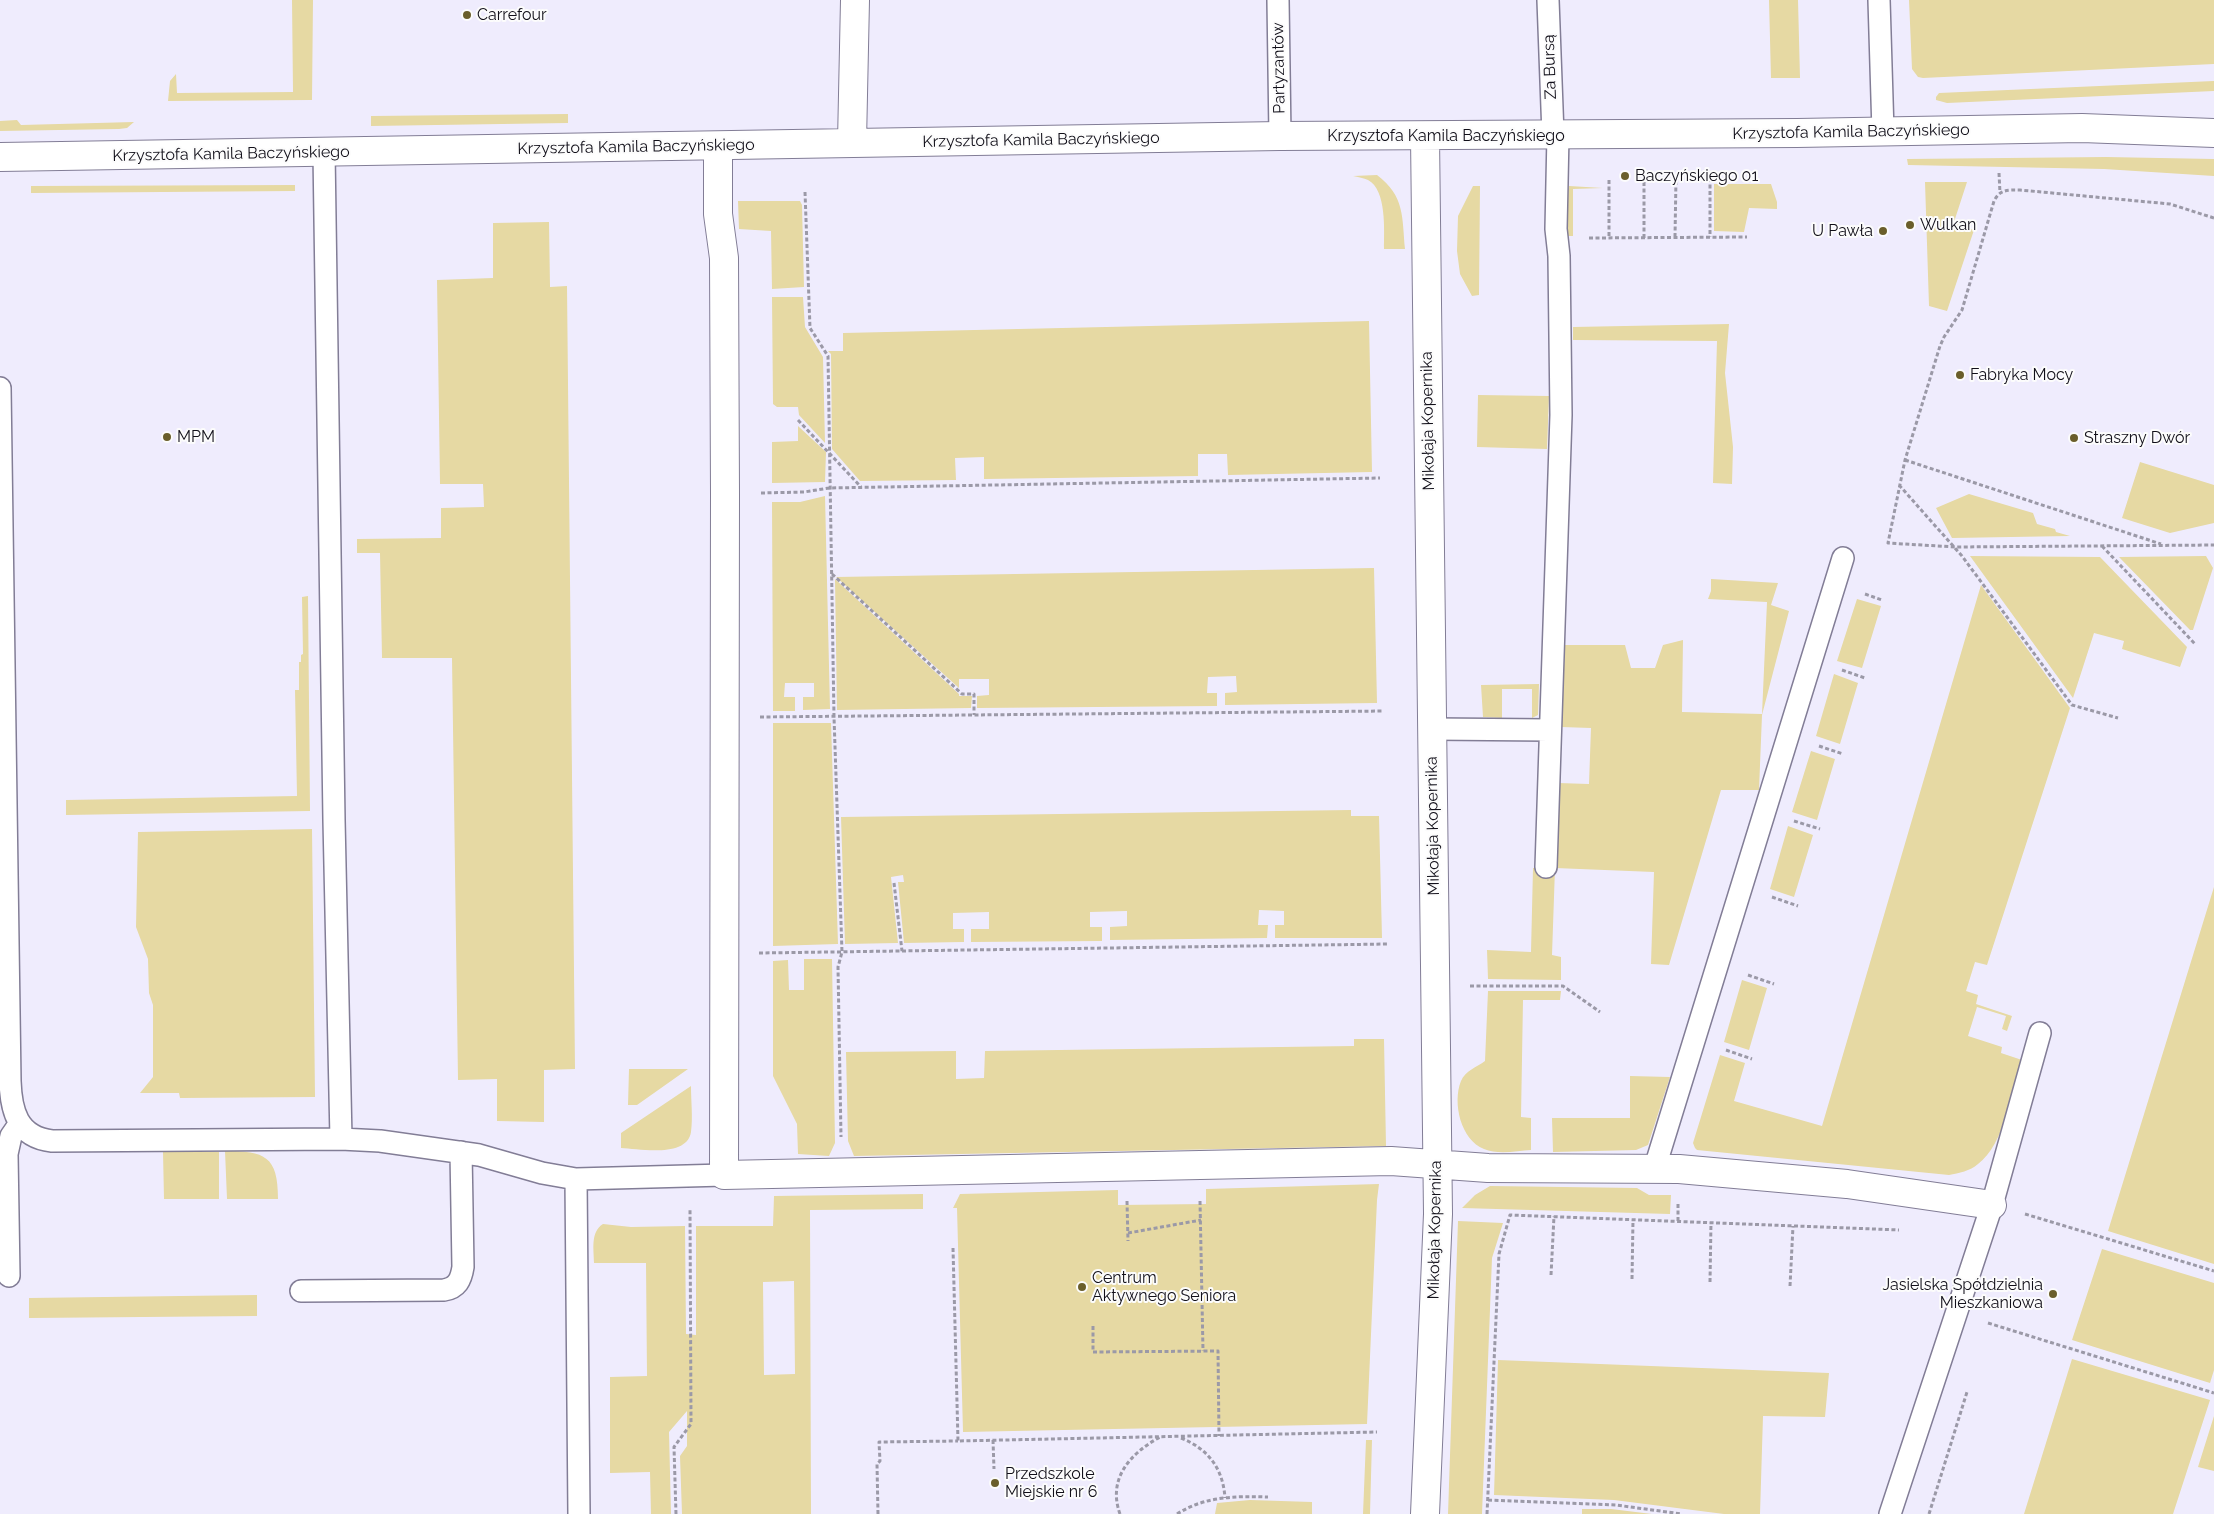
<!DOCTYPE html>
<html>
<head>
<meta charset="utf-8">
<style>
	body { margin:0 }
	canvas { display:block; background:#efecfd }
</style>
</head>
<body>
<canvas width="2214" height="1514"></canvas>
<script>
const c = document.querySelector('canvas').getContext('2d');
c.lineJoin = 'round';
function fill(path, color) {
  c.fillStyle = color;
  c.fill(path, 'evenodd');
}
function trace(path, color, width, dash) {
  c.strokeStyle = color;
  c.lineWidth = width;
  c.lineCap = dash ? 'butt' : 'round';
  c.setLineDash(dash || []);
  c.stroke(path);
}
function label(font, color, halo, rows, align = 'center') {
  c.font = font + ' Raleway,sans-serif';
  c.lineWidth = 4;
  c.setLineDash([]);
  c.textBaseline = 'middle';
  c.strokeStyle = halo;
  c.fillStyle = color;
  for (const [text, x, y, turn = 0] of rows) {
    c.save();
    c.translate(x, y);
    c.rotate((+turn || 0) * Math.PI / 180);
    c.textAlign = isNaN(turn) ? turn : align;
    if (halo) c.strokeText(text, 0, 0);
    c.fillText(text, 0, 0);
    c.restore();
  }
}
const green = new Path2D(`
	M 292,0 L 313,0 L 312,100 L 168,101 L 170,81 L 176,74 L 177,93 L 293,92 Z
	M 1769,0 L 1798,0 L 1800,78 L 1771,78 Z
	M 1909,0 L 2214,0 L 2214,64 L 1923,78 L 1918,77 L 1912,69 Z
	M 2214,81 L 2214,91 L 1947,103 L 1936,100 L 1936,97 L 1939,93 Z
	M 568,114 L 568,123 L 371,126 L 371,116 Z
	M 17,120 L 21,125 L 134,122 L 127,128 L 119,129 L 0,131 L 0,121 Z
	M 2106,157 L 2214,159 L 2214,176 L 2104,169 L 1908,165 L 1907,159 Z
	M 1377,175 C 1405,196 1402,217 1405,249 L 1384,249 C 1384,231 1387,190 1368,180 C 1364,178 1358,177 1353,176 Z
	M 1925,182 L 1967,182 L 1954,222 L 1974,230 L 1947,311 L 1929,306 Z
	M 1714,184 L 1771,184 L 1777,202 L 1777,209 L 1749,208 L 1744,232 L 1714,231 Z
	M 295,185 L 295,191 L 31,193 L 31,186 Z
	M 1473,186 L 1480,186 L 1479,295 L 1472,296 L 1460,274 L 1457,251 L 1458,216 Z
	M 1569,186 L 1603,188 L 1573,189 L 1573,236 L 1566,236 L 1565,198 Z
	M 738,201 L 800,201 L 802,205 L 804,287 L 772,289 L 771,231 L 739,229 Z
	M 549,222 L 550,287 L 567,286 L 575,1069 L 544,1070 L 544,1122 L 497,1121 L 497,1079 L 458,1080 L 452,658 L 382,658 L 380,553 L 357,553 L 357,539 L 441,538 L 441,508 L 484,507 L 483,484 L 440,484 L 437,280 L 493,278 L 493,223 Z
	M 772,297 L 803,297 L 805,327 L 823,357 L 825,443 L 799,415 L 798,407 L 777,407 L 773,404 Z
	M 1369,321 L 1372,472 L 1228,475 L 1227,454 L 1198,454 L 1198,476 L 984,479 L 984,457 L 955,458 L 956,480 L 860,481 L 832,449 L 831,354 L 828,351 L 843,351 L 843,333 Z
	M 1729,324 L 1725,373 L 1733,447 L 1732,484 L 1713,483 L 1717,341 L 1573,340 L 1573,327 Z
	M 1478,395 L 1549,396 L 1547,449 L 1477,447 Z
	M 798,426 L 826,452 L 825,482 L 772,483 L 772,442 L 798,441 Z
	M 2140,462 L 2214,485 L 2214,523 L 2170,533 L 2122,518 Z
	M 1969,494 L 2033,513 L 2037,524 L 2055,529 L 2056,532 L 2070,536 L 1952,538 L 1936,508 Z
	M 825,496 L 830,709 L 803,710 L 803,697 L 814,697 L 814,683 L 785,683 L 784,697 L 795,697 L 795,711 L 773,711 L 772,502 L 800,502 Z
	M 1970,556 L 2100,557 L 2187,647 L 2180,667 L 2122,649 L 2124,641 L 2094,633 L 2073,698 Z
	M 2206,556 L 2213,568 L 2193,630 L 2190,630 L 2119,557 Z
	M 1374,568 L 1377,703 L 1225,705 L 1225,693 L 1237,692 L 1236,676 L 1208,677 L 1207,693 L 1217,693 L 1217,706 L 977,708 L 977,696 L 989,695 L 989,679 L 959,679 L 959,688 L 836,577 Z
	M 835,579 L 959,694 L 959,696 L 972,696 L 971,708 L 837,710 Z
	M 1711,579 L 1778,583 L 1771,605 L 1789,611 L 1762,715 L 1759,790 L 1721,790 L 1669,965 L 1651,964 L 1654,872 L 1555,868 L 1552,955 L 1561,957 L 1561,980 L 1488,979 L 1487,950 L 1531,952 L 1533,868 L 1555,868 L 1558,783 L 1589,784 L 1591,728 L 1561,727 L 1565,645 L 1625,645 L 1631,668 L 1655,668 L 1663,645 L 1683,640 L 1682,712 L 1762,714 L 1767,602 L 1708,599 L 1711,591 Z
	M 1981,585 L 2070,708 L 1987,965 L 1975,962 L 1966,991 L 1978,995 L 1976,1004 L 2012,1016 L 2007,1031 L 2002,1029 L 2006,1016 L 1977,1007 L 1968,1036 L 2002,1047 L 2001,1053 L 2022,1060 C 2013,1090 2004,1145 1978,1164 C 1970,1171 1959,1173 1949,1175 L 1697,1150 L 1695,1148 L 1693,1143 L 1720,1055 L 1745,1063 L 1734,1101 L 1822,1126 Z
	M 308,596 L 310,811 L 66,815 L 66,800 L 297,796 L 295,690 L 299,690 L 299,662 L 301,662 L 301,655 L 303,654 L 302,597 Z
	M 1857,599 L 1881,606 L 1862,668 L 1837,661 Z
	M 1834,674 L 1858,683 L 1840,744 L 1816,736 Z
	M 1539,684 L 1538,715 L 1532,718 L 1532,689 L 1502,689 L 1502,718 L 1483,717 L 1481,685 Z
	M 773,723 L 831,723 L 838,944 L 773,946 Z
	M 1811,751 L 1835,759 L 1817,820 L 1792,812 Z
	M 1351,810 L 1351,816 L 1379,816 L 1382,938 L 1275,938 L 1275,925 L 1284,925 L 1284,911 L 1259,910 L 1258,925 L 1268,925 L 1267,938 L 1110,940 L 1110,927 L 1127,926 L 1127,911 L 1090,912 L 1090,927 L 1102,927 L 1102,941 L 971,942 L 971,929 L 989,929 L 989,912 L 953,913 L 953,929 L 964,929 L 964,942 L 904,943 L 898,882 L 904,882 L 903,875 L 891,877 L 898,943 L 845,944 L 841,817 Z
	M 1788,826 L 1813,835 L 1794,897 L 1770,889 Z
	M 312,829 L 315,1097 L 180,1098 L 179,1093 L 140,1093 L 153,1077 L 153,1005 L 149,993 L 148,959 L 136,927 L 138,832 Z
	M 2214,887 L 2214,1264 L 2108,1231 Z
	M 804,959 L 832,959 L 835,1143 L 829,1156 L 798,1154 L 797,1124 L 773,1076 L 773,961 L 788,960 L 789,990 L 804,990 Z
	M 1742,980 L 1767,988 L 1749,1050 L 1724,1042 Z
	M 1488,991 L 1561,991 L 1560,1000 L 1523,1000 L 1521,1117 L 1531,1118 L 1531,1150 C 1517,1151 1498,1155 1484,1149 C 1461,1140 1452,1103 1461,1081 C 1465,1071 1477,1067 1485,1061 Z
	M 1354,1039 L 1384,1039 L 1386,1146 L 854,1156 L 848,1141 L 846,1052 L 956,1051 L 956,1079 L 984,1078 L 985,1051 L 1354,1046 Z
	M 629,1069 L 688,1069 L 637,1105 L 628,1105 Z
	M 1630,1076 L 1670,1077 L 1648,1145 L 1636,1150 L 1553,1152 L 1552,1118 L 1630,1118 Z
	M 691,1086 C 691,1101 693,1118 691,1132 C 687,1158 640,1149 621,1148 L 621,1133 Z
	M 225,1151 C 265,1151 278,1156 278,1199 L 227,1199 Z
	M 163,1152 L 219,1152 L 219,1199 L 164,1199 Z
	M 1379,1184 L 1377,1200 L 1367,1424 L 963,1432 L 957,1208 L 953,1208 L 960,1194 L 1118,1190 L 1118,1205 L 1206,1204 L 1206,1189 Z
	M 1490,1186 L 1637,1188 L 1649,1195 L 1671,1195 L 1670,1214 L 1462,1208 L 1475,1195 Z
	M 923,1194 L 923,1209 L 810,1210 L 811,1514 L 682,1514 L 680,1456 L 687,1446 L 687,1411 L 669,1432 L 671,1514 L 651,1514 L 650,1472 L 610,1473 L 610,1377 L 647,1376 L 646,1263 L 594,1263 C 594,1250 590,1232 603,1224 L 631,1227 L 685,1226 L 686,1334 L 696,1335 L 696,1226 L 773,1226 L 774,1196 ZM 794,1281 L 795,1374 L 764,1375 L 763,1282 Z
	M 1458,1221 L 1503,1223 L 1492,1258 L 1482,1514 L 1448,1514 Z
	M 2102,1249 L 2214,1283 L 2214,1370 L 2210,1383 L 2072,1340 Z
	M 257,1295 L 257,1316 L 29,1318 L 29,1298 Z
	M 2072,1359 L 2210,1400 L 2173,1514 L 2024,1514 Z
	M 1498,1360 L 1829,1373 L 1825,1417 L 1763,1416 L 1760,1514 L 1724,1514 L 1614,1500 L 1494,1495 Z
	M 2214,1416 L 2214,1471 L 2198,1467 Z
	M 1366,1440 L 1372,1440 L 1370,1514 L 1363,1514 Z
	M 1250,1500 L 1312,1502 L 1312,1514 L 1215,1514 L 1217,1503 Z
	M 1582,1509 L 1611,1509 L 1652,1514 L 1582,1514 Z`);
const path = new Path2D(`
	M 1999,173 L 2000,193
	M 1710,178 L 1710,237
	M 1609,180 L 1609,238
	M 805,192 L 810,328 L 828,356 L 834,717 L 842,952 L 838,967 L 841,1137
	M 2214,218 L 2170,204 L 2020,190 C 2008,190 2000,189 1994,201 L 1962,310 L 1944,337 L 1940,346 L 1905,460 L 1888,543 L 1955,547 L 2214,545
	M 1675,237 L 1676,178
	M 1589,238 L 1747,237
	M 1644,238 L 1644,179
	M 798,420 L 861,487
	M 1905,460 L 2161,544
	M 1899,485 L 1962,556 L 2072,705 L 2118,718
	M 761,493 L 804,492 L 829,488 L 1380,478
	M 2102,546 L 2196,645
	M 832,574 L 962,694 L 974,694 L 974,715
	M 1865,594 L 1882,600
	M 1842,670 L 1865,678
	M 760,717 L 1384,711
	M 1819,746 L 1843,754
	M 1794,821 L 1820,829
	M 894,883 L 902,951
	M 1772,897 L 1798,906
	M 759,953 L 1388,944
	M 1748,975 L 1774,984
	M 1470,986 L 1563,986 L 1600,1012
	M 1726,1050 L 1752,1059
	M 1127,1201 L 1128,1241
	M 1200,1201 L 1203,1351
	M 2025,1214 L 2214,1271
	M 1678,1221 L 1678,1204
	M 1128,1233 L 1201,1220
	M 953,1248 L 958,1441 L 1377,1432
	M 1551,1275 L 1554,1216
	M 1632,1279 L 1633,1220
	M 1710,1282 L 1711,1222
	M 1790,1286 L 1793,1226
	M 1988,1323 L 2214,1393
	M 1093,1326 L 1093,1352 L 1218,1351 L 1219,1436
	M 1181,1438 C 1208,1449 1223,1468 1225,1498
	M 993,1440 L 994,1469
	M 1488,1500 L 1616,1505 L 1682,1514
	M 676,1514 L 674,1447 L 691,1424 L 690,1209
	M 878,1514 L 877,1464 L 880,1461 L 879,1442 L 958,1441
	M 1120,1514 C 1107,1478 1131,1453 1160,1437
	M 1177,1514 C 1205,1496 1236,1496 1268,1497
	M 1487,1514 L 1499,1254 L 1510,1215 L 1899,1230
	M 1929,1514 L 1967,1392`);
const lane = new Path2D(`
	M 1278,0 L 1280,136
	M 1548,0 L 1553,135
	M 1879,0 L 1883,132
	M 324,152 L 334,820 L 341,1139
	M 0,388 L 10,1081 C 11,1110 17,1137 52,1141 L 341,1139 L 380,1141 L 479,1155 L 542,1173 L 576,1179
	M 1432,729 L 1549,730
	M 1546,867 L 1561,415 L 1559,256 L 1556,229 L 1558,135
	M 1655,1167 L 1843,558
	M 9,1276 L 7,1154 L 11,1136 L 20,1123
	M 301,1291 L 444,1290 C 457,1288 461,1280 463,1267 L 461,1152
	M 579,1514 L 576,1179 L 724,1175
	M 1890,1514 L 1992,1205 L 2040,1033`);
const street = new Path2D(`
	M 1425,137 L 1438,1214 L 1425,1514
	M 852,142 L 855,0
	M 718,146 L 718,214 L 724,258 L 725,494 L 724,1175 L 1391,1161 L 1488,1168 L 1679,1169 L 1847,1184 L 1992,1205
	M 0,157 L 1280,136 L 1797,133 L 2082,128 L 2214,133`);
const markers = [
	[467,15,5,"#6a5e2b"],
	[1625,176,5,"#6a5e2b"],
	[1910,225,5,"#6a5e2b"],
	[1883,231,5,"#6a5e2b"],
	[1960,375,5,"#6a5e2b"],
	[167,437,5,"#6a5e2b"],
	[2074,438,5,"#6a5e2b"],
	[1082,1287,5,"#6a5e2b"],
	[2053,1294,5,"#6a5e2b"],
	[995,1483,5,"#6a5e2b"]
];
const poiNames = [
	["Carrefour",477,15],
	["Baczyńskiego 01",1635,176],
	["Wulkan",1920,225],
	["U Pawła",1873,231,"right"],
	["Fabryka Mocy",1970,375],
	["MPM",177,437],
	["Straszny Dwór",2084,438],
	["Centrum",1092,1278],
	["Aktywnego Seniora",1092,1296],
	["Jasielska Spółdzielnia",2043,1285,"right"],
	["Mieszkaniowa",2043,1303,"right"],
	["Przedszkole",1005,1474],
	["Miejskie nr 6",1005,1492]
];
const streetNames = [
	["Za Bursą",1550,67,-92],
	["Partyzantów",1279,68,-91],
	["Krzysztofa Kamila Baczyńskiego",1851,132,-1],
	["Krzysztofa Kamila Baczyńskiego",1446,136],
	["Krzysztofa Kamila Baczyńskiego",1041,140,-1],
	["Krzysztofa Kamila Baczyńskiego",636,147,-1],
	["Krzysztofa Kamila Baczyńskiego",231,154,-1],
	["Mikołaja Kopernika",1428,421,-91],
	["Mikołaja Kopernika",1433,826,-91],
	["Mikołaja Kopernika",1435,1230,-89]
];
fill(green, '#e6d9a3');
trace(lane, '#827d96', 24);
trace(street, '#827d96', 30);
trace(path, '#9b99a7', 3, [4, 2.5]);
trace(lane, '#fff', 21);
trace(street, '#fff', 28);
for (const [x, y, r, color] of markers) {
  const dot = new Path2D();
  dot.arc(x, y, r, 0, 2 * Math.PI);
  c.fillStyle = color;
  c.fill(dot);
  trace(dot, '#fcfcfc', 2);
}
label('16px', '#110f19', '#fcfcfc', poiNames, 'left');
label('16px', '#110f19', '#fcfcfc', streetNames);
</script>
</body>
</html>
